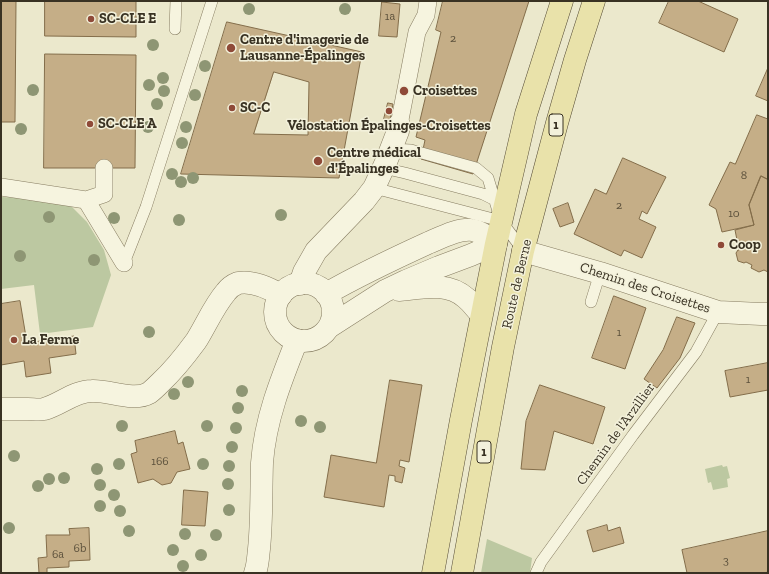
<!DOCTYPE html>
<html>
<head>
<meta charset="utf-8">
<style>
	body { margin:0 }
	#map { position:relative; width:769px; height:574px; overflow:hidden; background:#ebe8cc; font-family:"Zilla Slab",serif }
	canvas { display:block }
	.frame { position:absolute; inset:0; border:2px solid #393223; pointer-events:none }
</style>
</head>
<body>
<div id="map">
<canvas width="769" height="574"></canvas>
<div class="frame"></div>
</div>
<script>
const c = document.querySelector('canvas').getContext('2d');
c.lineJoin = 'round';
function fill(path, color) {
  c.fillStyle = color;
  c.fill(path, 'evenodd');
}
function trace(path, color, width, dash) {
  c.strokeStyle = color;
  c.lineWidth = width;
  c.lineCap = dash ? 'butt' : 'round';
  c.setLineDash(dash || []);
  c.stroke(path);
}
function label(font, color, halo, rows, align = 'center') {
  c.font = font + ' "Zilla Slab",serif';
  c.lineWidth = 3;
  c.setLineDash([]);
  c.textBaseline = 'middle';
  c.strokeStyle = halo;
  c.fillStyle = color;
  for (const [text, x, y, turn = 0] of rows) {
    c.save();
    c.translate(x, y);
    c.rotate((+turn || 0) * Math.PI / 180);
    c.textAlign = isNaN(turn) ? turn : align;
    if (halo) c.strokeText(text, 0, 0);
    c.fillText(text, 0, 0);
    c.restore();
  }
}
const green = new Path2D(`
	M 1,197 L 27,198 L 71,206 L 87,222 L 104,250 L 111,275 L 93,327 L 40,334 L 34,285 L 1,289 Z
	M 722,465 L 723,467 L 727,466 L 730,478 L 727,479 L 728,487 L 713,490 L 711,482 L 708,483 L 705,469 Z
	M 487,539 L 532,558 L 530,573 L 481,573 Z`);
const building = new Path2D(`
	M 1,1 L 16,1 L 15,122 L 1,122 Z
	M 45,1 L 136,1 L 136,37 L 45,36 Z
	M 443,1 L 529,1 L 473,174 L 421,159 L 425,140 L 416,137 L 441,32 L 436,30 Z
	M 669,1 L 698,1 L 738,19 L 724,52 L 659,23 Z
	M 382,2 L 400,4 L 397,37 L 379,36 Z
	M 227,22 L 362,52 L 339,178 L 181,174 ZM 274,72 L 309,82 L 308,135 L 254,134 Z
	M 45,54 L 136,55 L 135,168 L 44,168 Z
	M 768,68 L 768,101 L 756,96 Z
	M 388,103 L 393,104 L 390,120 L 384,119 Z
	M 757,115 L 768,119 L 768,176 L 767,179 L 761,176 L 749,205 L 754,225 L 722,232 L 716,209 L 709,205 L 730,162 L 735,164 Z
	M 623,158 L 666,177 L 647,214 L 642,211 L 639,219 L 656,227 L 642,258 L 624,250 L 621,256 L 574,234 L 595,189 L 606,194 Z
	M 761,176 L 767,179 L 768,176 L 768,272 L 764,270 L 759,272 L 751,268 L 752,265 L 746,262 L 744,263 L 738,261 L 736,253 L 738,250 L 739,250 L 735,230 L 754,225 L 749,205 Z
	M 568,203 L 574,222 L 560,227 L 553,209 Z
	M 614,296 L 646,308 L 625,369 L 592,358 Z
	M 20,301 L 27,343 L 74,336 L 76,354 L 49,358 L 51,373 L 26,377 L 24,361 L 1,365 L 1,304 Z
	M 677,317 L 695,323 L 680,358 L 657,388 L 644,379 L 663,350 Z
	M 768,363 L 768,390 L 730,397 L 725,371 Z
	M 390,380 L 422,385 L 409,462 L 400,460 L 399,466 L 405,468 L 402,483 L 395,481 L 395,476 L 389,475 L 384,507 L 324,497 L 331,455 L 376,463 Z
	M 540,385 L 605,407 L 593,444 L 554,431 L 545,470 L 521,469 L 526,421 Z
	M 175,431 L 178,444 L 183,442 L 190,469 L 177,472 L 171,483 L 162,485 L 153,479 L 138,483 L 131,454 L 137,452 L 135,441 Z
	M 184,490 L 208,492 L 205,526 L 182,525 Z
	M 607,525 L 608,531 L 620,527 L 624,543 L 593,552 L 587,531 Z
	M 89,528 L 90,560 L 69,561 L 69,567 L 47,568 L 47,573 L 39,573 L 38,558 L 47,557 L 46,535 L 70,535 L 69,529 Z
	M 768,531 L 768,572 L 764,573 L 687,573 L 682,550 Z`);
const service = new Path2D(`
	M 175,29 L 176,1
	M 390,149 L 411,150 L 476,168 L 488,178 L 501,221 L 523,250
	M 383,168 L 405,173 L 483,194 L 495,200
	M 374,188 L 501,221
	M 124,263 L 146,207 L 212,1
	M 591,302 L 600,273
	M 536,573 L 541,562 L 633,435 L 696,352 L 718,312`);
const pedestrian = new Path2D(`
	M 399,125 L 417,32 L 426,15 L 428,1
	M 1,187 L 86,200 L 124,263
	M 86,200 L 104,194 L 104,168`);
const minor = new Path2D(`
	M 300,284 L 304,272 L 316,251 L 364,201 L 374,188 L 386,162 L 398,131 L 399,125
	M 1,409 C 10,409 19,409 28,409 C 33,409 39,410 44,409 C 60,405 74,391 92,391 C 109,390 133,402 149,393 C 153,390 157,386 160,383 C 174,370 185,356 196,341 C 206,325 214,306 226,292 C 229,288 233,285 238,283 C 253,280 269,288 281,295`);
const tertiary = new Path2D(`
	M 523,251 L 600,273 L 718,312 L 761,314 L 768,314
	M275 312a29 29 0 1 1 58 0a29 29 0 1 1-58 0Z
	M 399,290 C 421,288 447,281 466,298 C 472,303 476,309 481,314
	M 326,294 C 359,275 393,259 428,243 C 440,238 459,228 472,230 C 481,231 488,238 496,244
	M 329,327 L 385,291 L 406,281 L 439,267 L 471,255 L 496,244
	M 255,573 C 258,565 258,557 259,549 C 262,520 261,492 262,463 C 265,420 281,380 297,340`);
const primary = new Path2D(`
	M 433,573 L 461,420 L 496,244 L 526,114 L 562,1
	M 462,573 L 503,347 L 523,251 L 557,123 L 575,60 L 594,1`);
const trees = [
	[249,9],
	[345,9],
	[153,45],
	[205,66],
	[163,78],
	[149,85],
	[33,90],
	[164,91],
	[195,95],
	[157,104],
	[148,127],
	[186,127],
	[21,129],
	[182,143],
	[172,174],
	[193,178],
	[181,182],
	[281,215],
	[49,217],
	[114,218],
	[179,220],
	[20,256],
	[94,260],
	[149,332],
	[188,382],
	[242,391],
	[174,394],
	[238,408],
	[301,421],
	[122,426],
	[207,426],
	[320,427],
	[236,428],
	[232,447],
	[14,456],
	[119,464],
	[203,464],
	[229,466],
	[97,469],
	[64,478],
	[49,479],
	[228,484],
	[100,485],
	[38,486],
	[114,495],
	[100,506],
	[229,510],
	[120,511],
	[9,528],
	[129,531],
	[185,534],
	[216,535],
	[173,550],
	[201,555],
	[183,566]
];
const markers = [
	[91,19,4,"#8f4a38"],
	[231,48,5,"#8f4a38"],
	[404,91,5,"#8f4a38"],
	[232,108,4,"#8f4a38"],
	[389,111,4,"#8f4a38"],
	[90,124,4,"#8f4a38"],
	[318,161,5,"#8f4a38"],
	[721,245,4,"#8f4a38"],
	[14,340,4,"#8f4a38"]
];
const numberNames = [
	["1a",390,17],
	["2",453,39],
	["8",744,176],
	["2",619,206],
	["10",734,214],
	["1",619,333],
	["1",748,380],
	["166",160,462],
	["6b",80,549],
	["6a",58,555],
	["3",726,561]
];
const shields = [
	[556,125,14],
	[484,452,14]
];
const shieldNames = [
	["1",556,125],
	["1",484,452]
];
const poiNames = [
	["SC-CLE E",99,19],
	["Centre d'imagerie de",240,40],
	["Lausanne-Épalinges",240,56],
	["Croisettes",413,91],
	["SC-C",240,108],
	["SC-CLE A",98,124],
	["Vélostation Épalinges-Croisettes",389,126,"center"],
	["Centre médical",327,153],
	["d'Épalinges",327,169],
	["Coop",729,245],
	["La Ferme",22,340]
];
const streetNames = [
	["Route de Berne",517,284,-77],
	["Chemin des Croisettes",645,288,18],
	["Chemin de l'Arzillier",616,434,-54]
];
fill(green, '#bcc8a1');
fill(building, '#c5ae87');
trace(building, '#836d4a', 1);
trace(service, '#877d62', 12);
trace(pedestrian, '#877d62', 18);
trace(minor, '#877d62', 23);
trace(tertiary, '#877d62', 23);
trace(primary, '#554b35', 23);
trace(service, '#f6f4df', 11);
trace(pedestrian, '#f6f4df', 17);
trace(minor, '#f6f4df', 22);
trace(tertiary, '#f6f4df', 22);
trace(primary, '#e9e2aa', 22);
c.fillStyle = '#8e9674';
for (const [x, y] of trees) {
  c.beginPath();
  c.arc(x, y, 6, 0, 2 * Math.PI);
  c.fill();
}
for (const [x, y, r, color] of markers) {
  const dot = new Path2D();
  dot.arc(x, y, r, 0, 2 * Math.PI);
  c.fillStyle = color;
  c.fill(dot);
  trace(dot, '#f3f1db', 1.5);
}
label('12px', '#5c513c', null, numberNames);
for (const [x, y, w] of shields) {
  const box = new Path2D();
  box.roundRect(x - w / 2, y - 11, w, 22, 3);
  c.fillStyle = '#f3f1db';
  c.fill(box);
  trace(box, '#393223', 1);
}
label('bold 13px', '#393223', null, shieldNames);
label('bold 14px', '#393223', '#f3f1db', poiNames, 'left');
label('14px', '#393223', '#f3f1db', streetNames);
</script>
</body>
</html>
